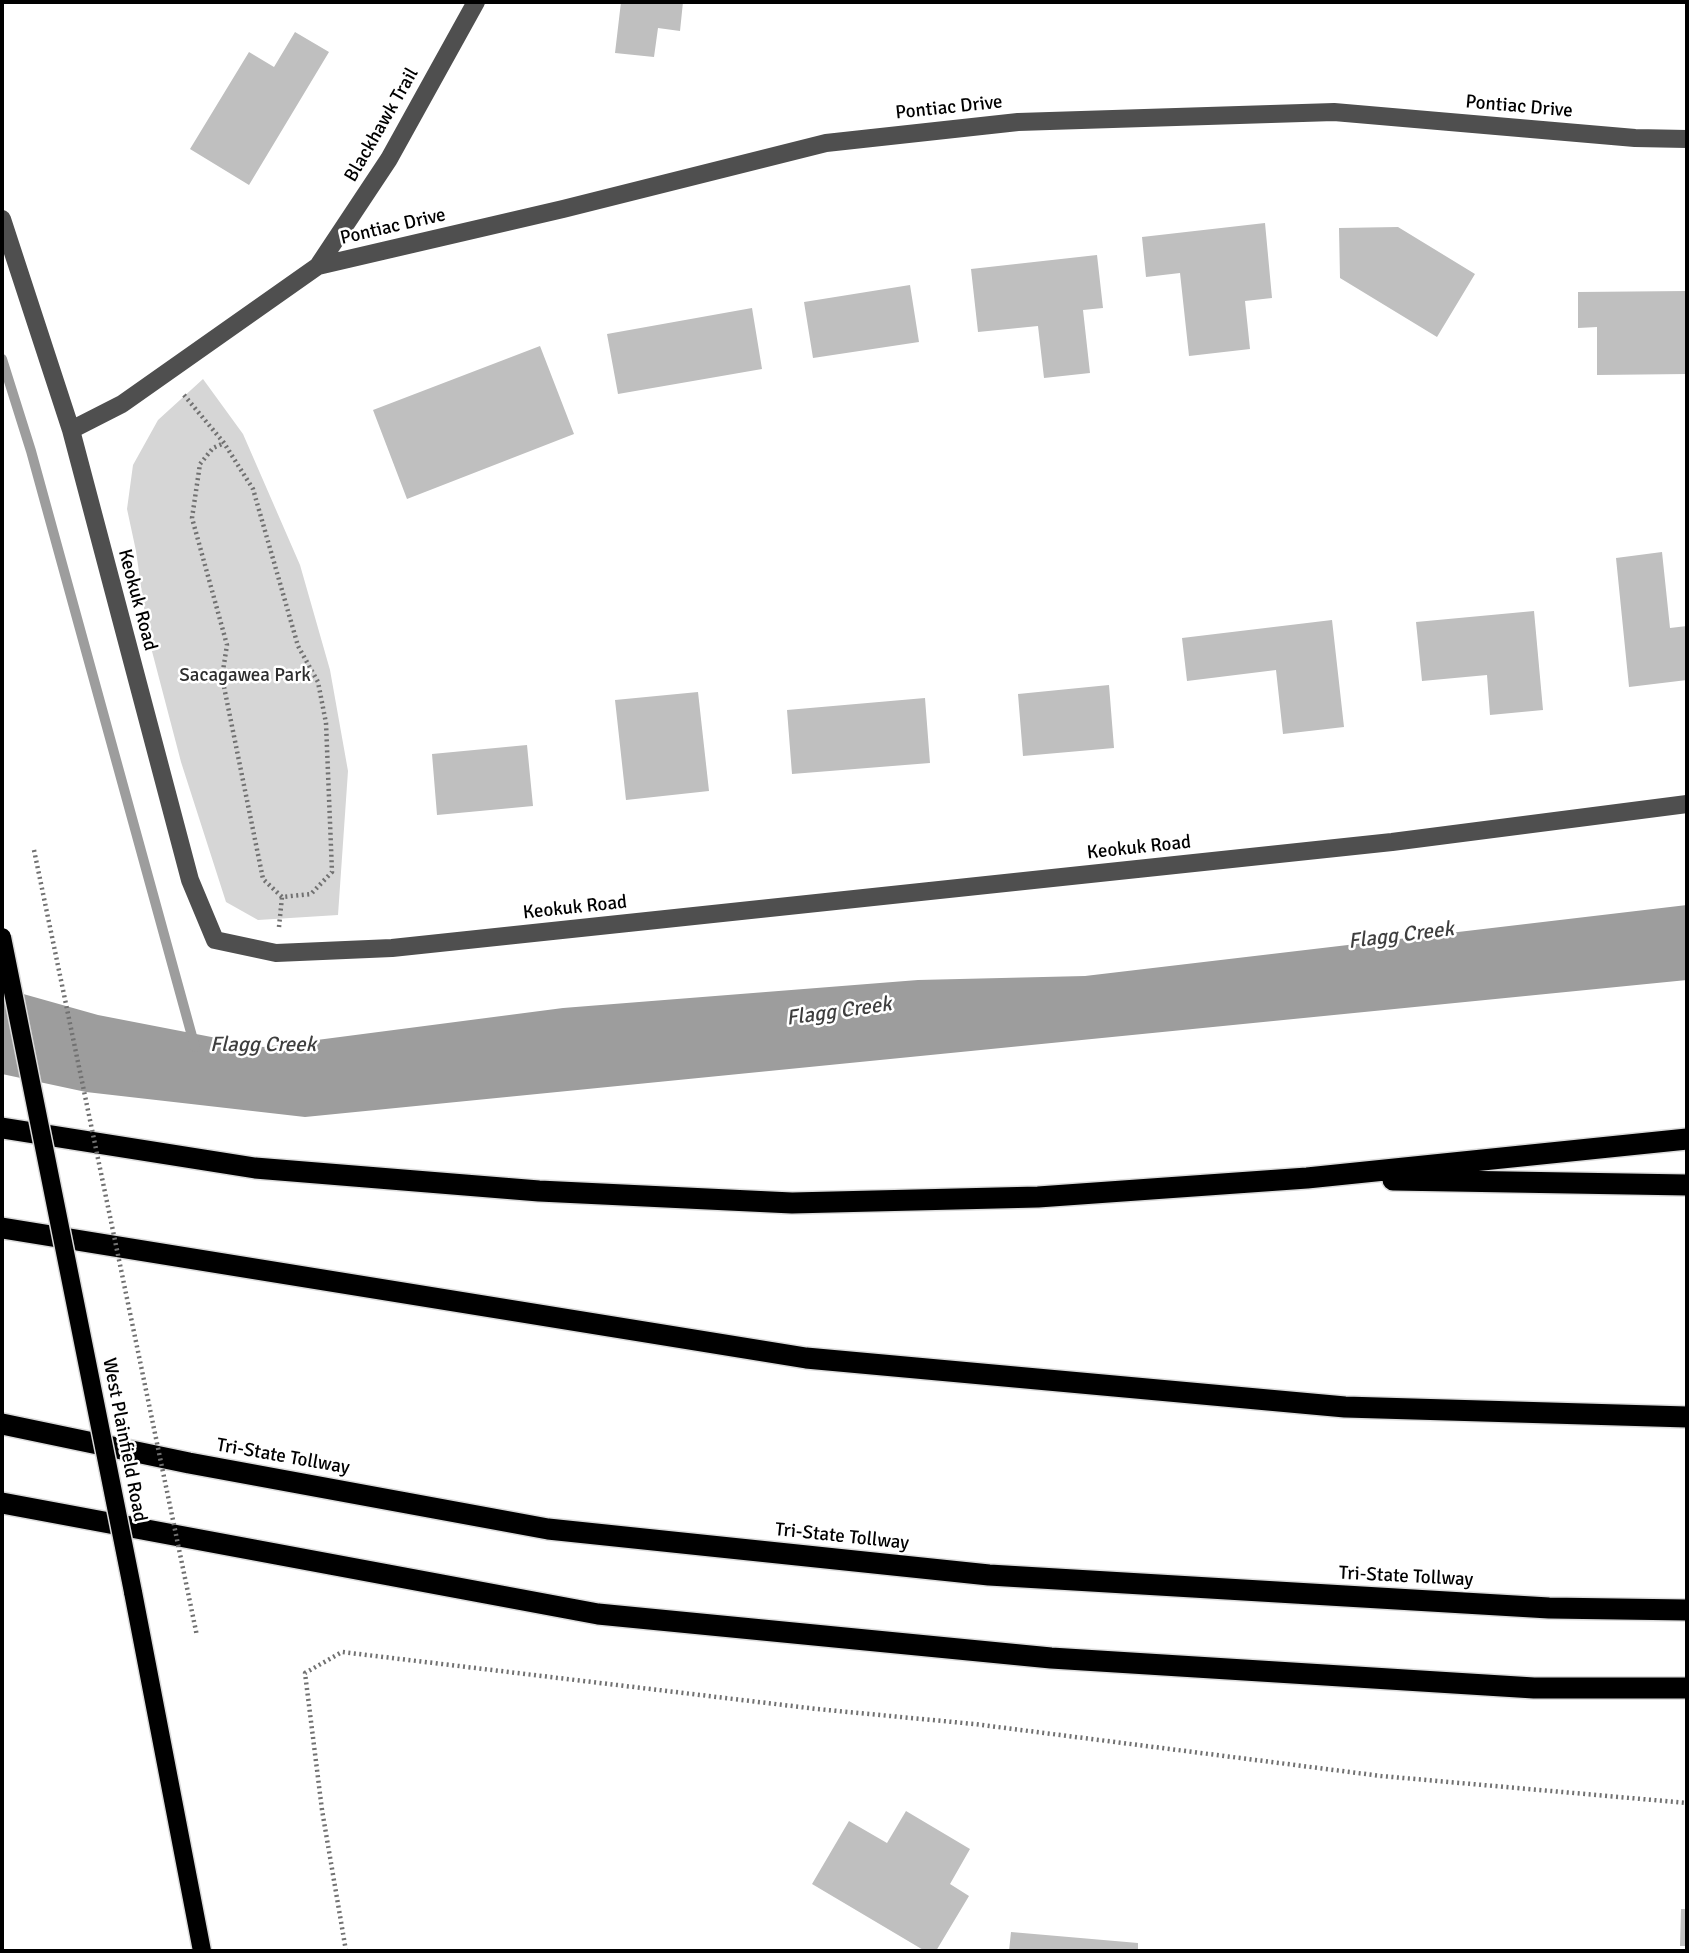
<!DOCTYPE html>
<html>
<head>
<meta charset="utf-8">
<style>
	body { margin:0 }
	#map { position:relative; width:1689px; height:1953px; overflow:hidden; background:#fff; font-family:Signika,sans-serif }
	canvas { display:block }
	.frame { position:absolute; inset:0; border:4px solid #000; pointer-events:none }
</style>
</head>
<body>
<div id="map">
<canvas width="1689" height="1953"></canvas>
<div class="frame"></div>
</div>
<script>
const c = document.querySelector('canvas').getContext('2d');
c.lineJoin = 'round';
function fill(path, color) {
  c.fillStyle = color;
  c.fill(path, 'evenodd');
}
function trace(path, color, width, dash) {
  c.strokeStyle = color;
  c.lineWidth = width;
  c.lineCap = dash ? 'butt' : 'round';
  c.setLineDash(dash || []);
  c.stroke(path);
}
function label(font, color, halo, rows, align = 'center') {
  c.font = font + ' Signika,sans-serif';
  c.lineWidth = 5;
  c.setLineDash([]);
  c.textBaseline = 'middle';
  c.strokeStyle = halo;
  c.fillStyle = color;
  for (const [text, x, y, turn = 0] of rows) {
    c.save();
    c.translate(x, y);
    c.rotate((+turn || 0) * Math.PI / 180);
    c.textAlign = isNaN(turn) ? turn : align;
    if (halo) c.strokeText(text, 0, 0);
    c.fillText(text, 0, 0);
    c.restore();
  }
}
const green = new Path2D(`
	M 203,379 L 243,434 L 300,565 L 330,670 L 348,771 L 338,915 L 258,920 L 226,902 L 181,762 L 148,636 L 136,551 L 127,509 L 133,465 L 158,420 Z`);
const water = new Path2D(`
	M 1687,905 L 1687,980 L 305,1117 L 86,1092 L 2,1074 L 2,988 L 98,1015 L 263,1047 L 563,1008 L 918,980 L 1085,976 Z`);
const stream = new Path2D(`
	M 2,359 L 31,451 L 195,1047`);
const building = new Path2D(`
	M 621,2 L 683,2 L 680,31 L 658,28 L 654,57 L 615,53 Z
	M 295,32 L 329,52 L 249,185 L 190,149 L 249,52 L 274,67 Z
	M 1265,223 L 1272,298 L 1245,301 L 1250,349 L 1189,356 L 1180,273 L 1146,277 L 1142,237 Z
	M 1398,227 L 1475,274 L 1437,337 L 1340,278 L 1339,228 Z
	M 1097,255 L 1103,308 L 1083,310 L 1090,373 L 1044,378 L 1038,326 L 978,332 L 971,269 Z
	M 910,285 L 919,342 L 813,358 L 804,302 Z
	M 1687,291 L 1687,374 L 1597,375 L 1597,327 L 1578,328 L 1578,292 Z
	M 752,308 L 762,369 L 618,394 L 607,334 Z
	M 540,346 L 574,434 L 407,499 L 373,410 Z
	M 1662,552 L 1670,628 L 1687,626 L 1687,680 L 1629,687 L 1616,558 Z
	M 1534,611 L 1543,710 L 1490,715 L 1487,675 L 1422,681 L 1416,622 Z
	M 1332,620 L 1344,727 L 1283,734 L 1276,670 L 1187,681 L 1182,638 Z
	M 1109,685 L 1114,748 L 1023,756 L 1018,694 Z
	M 698,692 L 709,791 L 626,800 L 615,700 Z
	M 925,698 L 930,763 L 792,774 L 787,710 Z
	M 527,745 L 533,806 L 437,815 L 432,754 Z
	M 906,1811 L 970,1849 L 950,1884 L 969,1896 L 936,1951 L 925,1951 L 812,1884 L 849,1821 L 887,1843 Z
	M 1681,1909 L 1687,1909 L 1687,1946 L 1680,1946 Z
	M 1011,1932 L 1138,1943 L 1138,1951 L 1009,1951 Z`);
const path = new Path2D(`
	M 184,395 L 224,443 L 253,489 L 298,646 L 318,682 L 326,723 L 332,872 L 311,894 L 282,897 L 263,879 L 222,677 L 227,645 L 192,518 L 200,464 L 213,448 L 224,443
	M 279,927 L 282,897
	M 346,1951 L 322,1810 L 305,1673 L 342,1652 L 817,1709 L 974,1724 L 1381,1776 L 1687,1803`);
const minor = new Path2D(`
	M 2,219 L 71,430 L 190,880 L 215,940 L 276,953 L 392,948 L 1392,842 L 1687,804
	M 318,266 L 389,159 L 476,2
	M 71,430 L 122,404 L 318,266 L 563,209 L 826,143 L 1018,122 L 1334,112 L 1635,138 L 1687,139`);
const major = new Path2D(`
	M 133,1592 L 202,1951`);
const highway = new Path2D(`
	M 2,1128 L 255,1168 L 539,1191 L 792,1203 L 1038,1197 L 1307,1178 L 1687,1139
	M 1393,1180 L 1687,1185
	M 2,1228 L 806,1358 L 1345,1407 L 1687,1417
	M 2,1424 L 189,1463 L 548,1529 L 989,1575 L 1549,1608 L 1687,1610
	M 2,1503 L 598,1614 L 1051,1658 L 1534,1688 L 1687,1688`);
const pathBridge = new Path2D(`
	M 34,850 L 197,1636`);
const majorBridge = new Path2D(`
	M 2,937 L 133,1592`);
const streetNames = [
	["Pontiac Drive",1519,107,5],
	["Pontiac Drive",949,108,-6],
	["Blackhawk Trail",382,125,-60],
	["Pontiac Drive",393,227,-13],
	["Keokuk Road",137,600,75],
	["Keokuk Road",1139,848,-6],
	["Keokuk Road",575,908,-6],
	["West Plainfield Road",124,1440,79],
	["Tri-State Tollway",283,1457,10],
	["Tri-State Tollway",842,1537,6],
	["Tri-State Tollway",1406,1577,3]
];
const parkNames = [
	["Sacagawea Park",245,676]
];
const waterNames = [
	["Flagg Creek",1401,936,-7],
	["Flagg Creek",839,1012,-8],
	["Flagg Creek",263,1045]
];
fill(green, '#d6d6d6');
fill(water, '#9d9d9d');
trace(stream, '#9d9d9d', 10);
fill(building, '#bfbfbf');
trace(major, '#dbdbdb', 21);
trace(highway, '#dbdbdb', 24);
trace(path, '#717171', 4.5, [2, 3.5]);
trace(minor, '#4f4f4f', 18);
trace(major, '#000', 18);
trace(highway, '#000', 21);
trace(majorBridge, '#dbdbdb', 21, []);
trace(pathBridge, '#717171', 4.5, [2, 3.5]);
trace(majorBridge, '#000', 18);
label('19px', '#000', '#fff', streetNames);
label('19px', '#2d2d2d', '#fff', parkNames);
label('italic 21px', '#3e3e3e', '#fff', waterNames);
</script>
</body>
</html>
